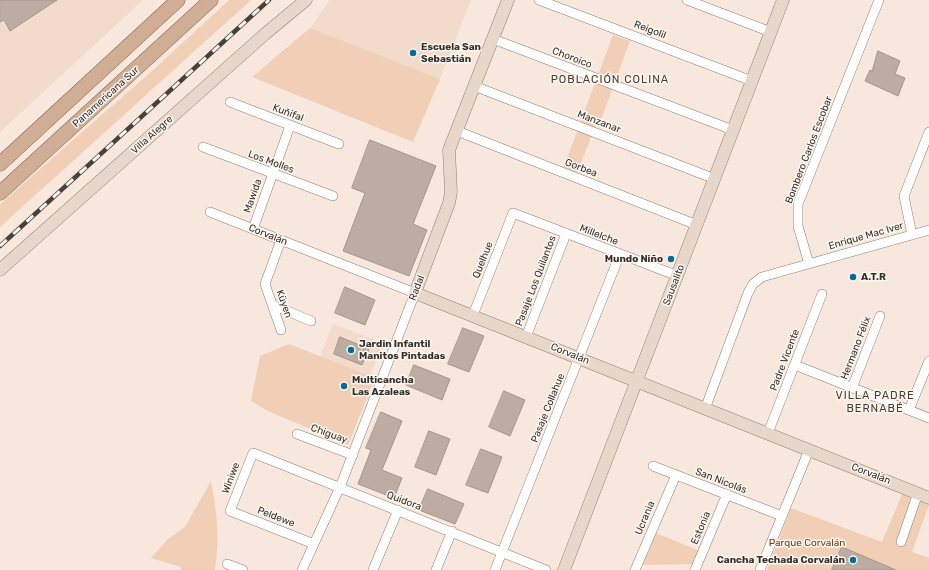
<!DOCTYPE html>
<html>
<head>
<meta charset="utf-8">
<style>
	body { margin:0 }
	canvas { display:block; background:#f8e7dc }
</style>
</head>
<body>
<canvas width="929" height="570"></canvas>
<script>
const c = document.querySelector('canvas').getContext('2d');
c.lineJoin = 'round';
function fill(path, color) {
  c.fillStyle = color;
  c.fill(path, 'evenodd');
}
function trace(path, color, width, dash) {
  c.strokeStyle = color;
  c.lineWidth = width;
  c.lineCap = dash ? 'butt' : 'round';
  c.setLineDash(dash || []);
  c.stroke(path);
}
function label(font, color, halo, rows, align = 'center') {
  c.font = font + ' Rubik,sans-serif';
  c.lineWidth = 3;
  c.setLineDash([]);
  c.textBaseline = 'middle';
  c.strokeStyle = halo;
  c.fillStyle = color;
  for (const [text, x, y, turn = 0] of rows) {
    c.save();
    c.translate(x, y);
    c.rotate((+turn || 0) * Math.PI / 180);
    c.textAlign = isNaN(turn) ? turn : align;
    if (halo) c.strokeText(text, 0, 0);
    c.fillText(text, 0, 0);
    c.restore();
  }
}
const built = new Path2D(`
	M 0,0 L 143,0 L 0,132 Z
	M 330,0 L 471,0 L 440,79 L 310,28 Z
	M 333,324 L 383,343 L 370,376 L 320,357 Z`);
const green = new Path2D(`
	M 229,0 L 251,0 L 0,227 L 0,204 L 151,72 Z
	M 310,28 L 440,79 L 413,142 L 252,77 Z
	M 613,35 L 630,41 L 599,125 L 596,124 L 577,174 L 563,169 Z
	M 289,344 L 375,378 L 348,445 L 268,411 L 251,401 L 260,356 Z
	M 211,481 C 217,514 220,536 215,570 L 181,570 L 181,567 L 151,558 L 168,539 L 185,527 Z
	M 902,494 L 929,505 L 912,552 L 929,558 L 929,570 L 767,570 L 791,508 L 882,542 Z
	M 656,533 L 700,551 L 695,564 L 643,565 Z`);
const building = new Path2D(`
	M 0,0 L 57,0 L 10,31 L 4,20 L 0,22 Z
	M 878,51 L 900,61 L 895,74 L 905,78 L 898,96 L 865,81 L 870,70 L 872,71 Z
	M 370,140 L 436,166 L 413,224 L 427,230 L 409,276 L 343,251 L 365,193 L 352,188 Z
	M 345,287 L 375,300 L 365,325 L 335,313 Z
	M 463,328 L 484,336 L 469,372 L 448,364 Z
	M 340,337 L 369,349 L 362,365 L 334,354 Z
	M 414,365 L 450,379 L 442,400 L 406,385 Z
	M 504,391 L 525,400 L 510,436 L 489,427 Z
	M 381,412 L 402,421 L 382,470 L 402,478 L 394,498 L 358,484 L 371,450 L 366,448 Z
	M 429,431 L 450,439 L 436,475 L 415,467 Z
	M 481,449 L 502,457 L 488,493 L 466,485 Z
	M 428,489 L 464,504 L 455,524 L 419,510 Z
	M 842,547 L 896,570 L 832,570 Z`);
const street = new Path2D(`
	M 539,0 L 752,81
	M 687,0 L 771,32
	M 493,39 L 733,130
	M 474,86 L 715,179
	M 230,102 L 339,144
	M 457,131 L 697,225
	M 203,147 L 333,196
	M 210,212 L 415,293 L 340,487 L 302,570
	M 253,229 L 290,126
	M 912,235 L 904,196 L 929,132
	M 809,264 L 798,226 L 798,204 L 879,0
	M 273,305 L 311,321
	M 473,315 L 513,213 L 678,276
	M 281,330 L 265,284 L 281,240
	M 526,337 L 566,234
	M 795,365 L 929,418
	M 852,388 L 880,316
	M 705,409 L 748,293 L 753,284 L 762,277 L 929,230
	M 909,410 L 929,361
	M 768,433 L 822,294
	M 297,434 L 353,455
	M 653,466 L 782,516
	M 901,542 L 918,493
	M 314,544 L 230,511 L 253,453 L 546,570
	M 227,564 L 243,570
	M 373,570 L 398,510
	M 436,570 L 452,531
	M 495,570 L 620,254
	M 635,570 L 676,475
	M 695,570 L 727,494
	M 760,570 L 809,450`);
const secondary = new Path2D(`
	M 508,0 L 449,150 L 451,192 L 449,203 L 415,293 L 929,498
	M 0,270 L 265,34 L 306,0
	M 564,570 L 783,0`);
const primary = new Path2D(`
	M 0,164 L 178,0
	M 0,193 L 211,0`);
const rail = new Path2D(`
	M 0,246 L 269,0`);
const markers = [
	[413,53,4,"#076b99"],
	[671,259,4,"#076b99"],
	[853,277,4,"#076b99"],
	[351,350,4,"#076b99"],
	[344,386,4,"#076b99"],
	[853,560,4,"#076b99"]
];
const streetNames = [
	["Reigolil",650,30,21],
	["Choroico",572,58,21],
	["Panamericana Sur",106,97,-42],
	["Kuñifal",288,113,21],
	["Manzanar",599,122,21],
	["Villa Alegre",152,135,-42],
	["Bombero Carlos Escobar",809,150,-69],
	["Los Molles",271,162,20],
	["Gorbea",581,168,21],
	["Mawida",253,196,-70],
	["Corvalán",268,235,22],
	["Millelche",599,235,21],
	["Enrique Mac Iver",866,236,-16],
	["Quelhue",483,260,-68],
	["Pasaje Los Quilantos",536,281,-69],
	["Sausalito",674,285,-69],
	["Radal",417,288,-69],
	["Küyen",284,304,71],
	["Hermano Félix",856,348,-69],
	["Corvalán",570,354,22],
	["Padre Vicente",785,360,-69],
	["Pasaje Collahue",548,408,-68],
	["Chiguay",329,434,20],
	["Corvalán",871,474,21],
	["Winiwe",231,478,-69],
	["San Nicolás",721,481,21],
	["Quidora",404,501,21],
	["Peldewe",276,517,21],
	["Ucrania",645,518,-67],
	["Estonia",701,528,-67]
];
const poiNames = [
	["Escuela San",421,47],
	["Sebastián",421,59],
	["Mundo Niño",663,259,"right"],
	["A.T.R",861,277],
	["Jardin Infantil",359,344],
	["Manitos Pintadas",359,356],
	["Multicancha",352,380],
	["Las Azaleas",352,392],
	["Cancha Techada Corvalán",845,560,"right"]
];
const parkNames = [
	["Parque Corvalán",807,543]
];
const neighbourhoodNames = [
	["POBLACIÓN COLINA",610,80],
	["VILLA PADRE",875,396],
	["BERNABÉ",875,409]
];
fill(built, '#f2dbcb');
fill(green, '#f1cfb6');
fill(building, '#bcaca1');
trace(building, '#a5968b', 1);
trace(street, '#8f8176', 10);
trace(secondary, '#8f8176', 13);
trace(primary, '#855e41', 15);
trace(street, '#fff', 9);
trace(secondary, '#e7d6ca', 12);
trace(primary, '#d0ae95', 14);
trace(rail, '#49423c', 4.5);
trace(rail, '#fdf7f2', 3, [9]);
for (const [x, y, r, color] of markers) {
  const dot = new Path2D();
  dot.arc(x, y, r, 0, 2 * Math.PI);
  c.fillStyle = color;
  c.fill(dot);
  trace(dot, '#fdf7f2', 1.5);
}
label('10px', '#352f2a', '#fdf7f2', streetNames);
label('bold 10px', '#352f2a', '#fdf7f2', poiNames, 'left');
label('10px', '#733c04', '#fdf7f2', parkNames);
c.letterSpacing = '1px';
label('11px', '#473a31', '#fdf7f2', neighbourhoodNames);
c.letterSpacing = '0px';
</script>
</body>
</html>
